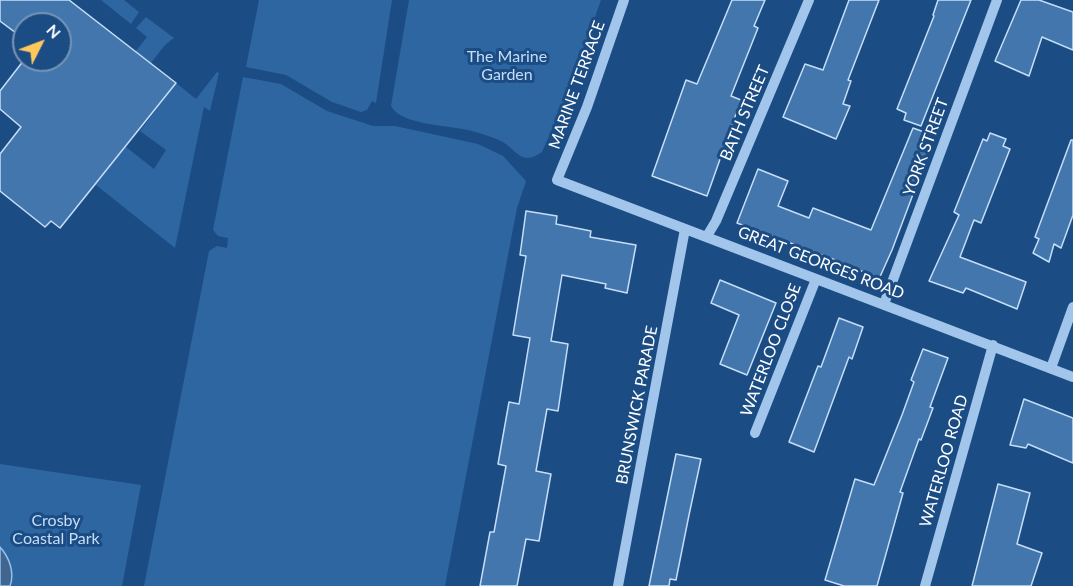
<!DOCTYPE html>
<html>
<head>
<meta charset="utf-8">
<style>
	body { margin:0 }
	#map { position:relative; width:1073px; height:586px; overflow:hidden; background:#1b4c84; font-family:Lato,sans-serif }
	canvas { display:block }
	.north { position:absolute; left:12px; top:12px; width:60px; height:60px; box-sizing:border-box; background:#1b4c84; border:2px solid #7694b5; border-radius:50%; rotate:48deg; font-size:16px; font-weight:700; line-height:24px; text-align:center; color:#fff }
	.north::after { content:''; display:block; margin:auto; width:21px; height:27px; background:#fdc95d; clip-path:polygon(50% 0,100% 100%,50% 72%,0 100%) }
</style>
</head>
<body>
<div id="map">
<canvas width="1073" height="586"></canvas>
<div class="north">N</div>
</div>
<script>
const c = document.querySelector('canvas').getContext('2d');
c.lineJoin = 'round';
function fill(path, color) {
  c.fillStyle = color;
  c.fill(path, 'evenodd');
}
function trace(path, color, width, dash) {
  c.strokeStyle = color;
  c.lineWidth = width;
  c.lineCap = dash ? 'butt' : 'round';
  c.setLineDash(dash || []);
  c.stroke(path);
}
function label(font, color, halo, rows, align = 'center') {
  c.font = font + ' Lato,sans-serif';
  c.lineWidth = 6;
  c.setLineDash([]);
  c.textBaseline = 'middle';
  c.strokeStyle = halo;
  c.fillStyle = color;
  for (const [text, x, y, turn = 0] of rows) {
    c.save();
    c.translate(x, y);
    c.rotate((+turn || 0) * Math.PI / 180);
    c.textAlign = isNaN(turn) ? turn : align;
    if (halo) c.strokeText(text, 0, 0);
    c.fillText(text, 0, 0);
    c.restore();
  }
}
const green = new Path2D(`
	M 101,0 L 124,0 L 139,12 L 131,24 Z
	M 259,0 L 392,0 L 376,103 L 372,101 L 367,110 L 361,112 L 332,102 L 286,75 L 246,67 Z
	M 409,0 L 601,0 L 568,93 L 542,152 C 522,166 518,152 503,142 C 493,137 482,134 472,131 C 452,125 401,126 391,106 Z
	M 146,17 L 174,38 L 165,45 L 151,63 L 135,52 L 147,37 L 136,28 Z
	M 217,72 L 219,73 L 210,111 L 204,107 L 175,248 L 96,185 L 60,228 L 51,221 L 45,227 L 0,191 L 0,154 L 21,127 L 117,140 L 154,169 L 166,150 L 140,131 L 176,83 L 196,99 Z
	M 243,77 L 281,84 L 327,111 L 373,126 L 395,126 L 478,144 L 503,156 L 526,181 L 517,208 L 445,586 L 144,586 L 209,251 L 217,246 L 227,248 L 228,238 L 218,236 L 213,230 Z
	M 0,464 L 141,485 L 122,586 L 0,586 Z`);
const water = new Path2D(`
	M 0,547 C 9,557 15,572 10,586 L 0,586 Z`);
const building = new Path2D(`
	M 0,0 L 69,0 L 176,83 L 60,228 L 51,221 L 45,227 L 0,191 L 0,154 L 21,127 L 0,109 L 0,91 L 24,60 L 60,60 L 60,24 L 24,24 L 24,39 L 0,21 Z
	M 732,0 L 765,0 L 754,26 L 758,28 L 731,96 L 741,100 L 707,196 L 652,176 L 686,80 L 697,84 Z
	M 849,0 L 879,0 L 848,80 L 851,81 L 843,104 L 850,106 L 836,139 L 783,117 L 805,64 L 823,70 Z
	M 938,0 L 971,0 L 921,126 L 904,120 L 906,113 L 897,109 L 934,16 L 933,15 Z
	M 1021,0 L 1039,0 L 1073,12 L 1073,50 L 1042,37 L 1029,76 L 995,61 Z
	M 913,128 L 935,136 L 892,250 L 879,279 L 846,264 L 737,223 L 758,169 L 788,181 L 778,206 L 809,218 L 813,208 L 871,230 Z
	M 990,133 L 1006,139 L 1003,146 L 1010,149 L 981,223 L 974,220 L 960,257 L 1026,282 L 1017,309 L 966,288 L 963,293 L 929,281 L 959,215 L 954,212 L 983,139 L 987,141 Z
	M 1071,140 L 1073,140 L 1073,215 L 1061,248 L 1054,244 L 1049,262 L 1033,253 L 1039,239 L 1035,237 Z
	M 526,211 L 557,216 L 556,224 L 591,231 L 590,237 L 636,245 L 627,293 L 605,288 L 606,284 L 562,275 L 551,341 L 568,344 L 558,411 L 547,409 L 536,471 L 551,474 L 539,541 L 526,539 L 517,586 L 480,586 L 490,532 L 494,532 L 506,466 L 498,464 L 509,402 L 519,404 L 530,338 L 513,335 L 526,256 L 520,255 Z
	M 720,280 L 776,303 L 747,375 L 720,364 L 739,315 L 711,303 Z
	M 839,318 L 863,327 L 852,359 L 849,357 L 814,452 L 789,442 L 818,366 L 821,367 Z
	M 923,349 L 948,358 L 930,407 L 933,408 L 921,440 L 919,439 L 900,492 L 903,493 L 877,586 L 844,586 L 825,580 L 855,479 L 874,485 L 902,415 L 914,382 L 911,380 Z
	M 1024,399 L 1073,418 L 1073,463 L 1028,444 L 1026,448 L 1010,445 Z
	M 676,454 L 701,459 L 689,515 L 676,580 L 670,579 L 669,586 L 649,586 Z
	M 998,484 L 1030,493 L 1017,544 L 1042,553 L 1031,586 L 972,586 Z`);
const minor = new Path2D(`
	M 624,0 L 587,107 L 557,180 L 1073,377
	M 707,236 L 716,221 L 809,0
	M 884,304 L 997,0
	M 1051,368 L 1073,307
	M 755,433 L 816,279
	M 618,586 L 685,229
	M 925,586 L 993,345`);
const parkNames = [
	["The Marine",507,57],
	["Garden",507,75],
	["Crosby",56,521],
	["Coastal Park",56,539]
];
const streetNames = [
	["MARINE TERRACE",577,85,-70],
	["BATH STREET",745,113,-67],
	["YORK STREET",926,147,-70],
	["GREAT GEORGES ROAD",821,263,21],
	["WATERLOO CLOSE",771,350,-69],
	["BRUNSWICK PARADE",637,405,-79],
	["WATERLOO ROAD",944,461,-74]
];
fill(green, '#2e66a2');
fill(water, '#40658e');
trace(water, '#93c0ed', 1.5);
fill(building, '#4376ad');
trace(building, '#c5def8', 1.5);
trace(minor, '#a1c5eb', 10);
label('16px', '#c5def8', '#1b4c84', parkNames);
label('16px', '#fff', '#1b4c84', streetNames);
</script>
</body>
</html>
